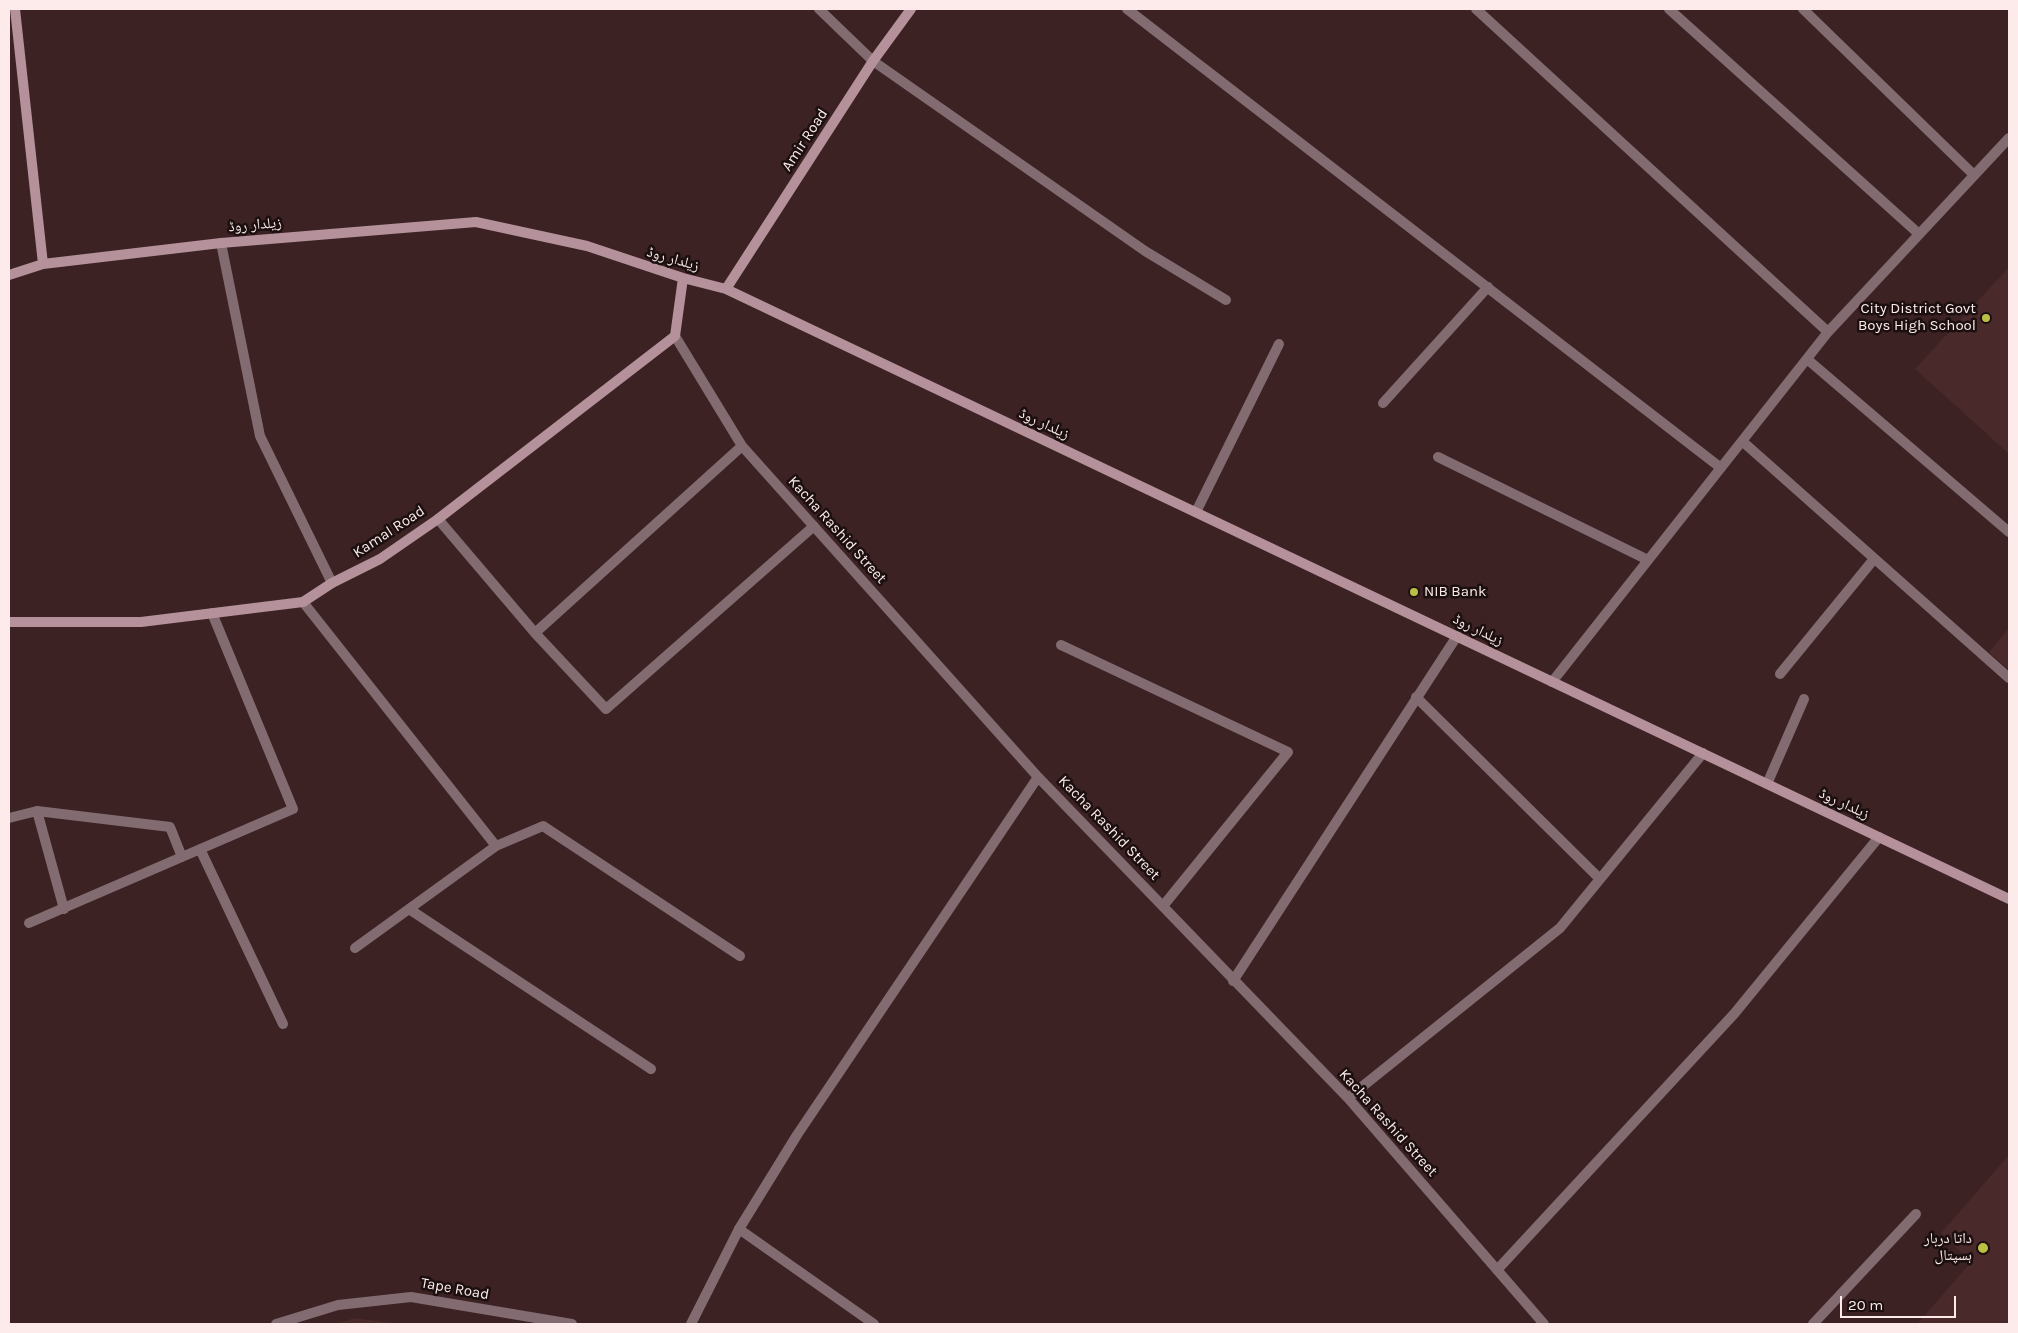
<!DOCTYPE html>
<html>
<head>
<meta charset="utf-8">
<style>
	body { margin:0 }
	#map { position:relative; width:2018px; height:1333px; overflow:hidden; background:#3c2222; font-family:Karla,sans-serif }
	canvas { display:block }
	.frame { position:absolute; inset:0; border:10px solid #fdeaea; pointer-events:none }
	.scale { position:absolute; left:1840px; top:1296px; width:116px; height:22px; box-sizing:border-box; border:2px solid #fdeaea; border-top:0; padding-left:6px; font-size:15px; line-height:18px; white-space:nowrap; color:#fdeaea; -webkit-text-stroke:4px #1b0f0f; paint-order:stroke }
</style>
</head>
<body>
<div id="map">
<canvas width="2018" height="1333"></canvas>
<div class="frame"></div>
<div class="scale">20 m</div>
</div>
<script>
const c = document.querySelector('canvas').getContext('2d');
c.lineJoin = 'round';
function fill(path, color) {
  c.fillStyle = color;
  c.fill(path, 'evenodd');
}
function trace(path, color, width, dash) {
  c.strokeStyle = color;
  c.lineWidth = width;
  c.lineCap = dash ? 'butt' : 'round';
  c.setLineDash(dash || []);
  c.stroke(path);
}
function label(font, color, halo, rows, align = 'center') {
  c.font = font + ' Karla,"Noto Naskh Arabic",sans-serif';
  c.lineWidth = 5;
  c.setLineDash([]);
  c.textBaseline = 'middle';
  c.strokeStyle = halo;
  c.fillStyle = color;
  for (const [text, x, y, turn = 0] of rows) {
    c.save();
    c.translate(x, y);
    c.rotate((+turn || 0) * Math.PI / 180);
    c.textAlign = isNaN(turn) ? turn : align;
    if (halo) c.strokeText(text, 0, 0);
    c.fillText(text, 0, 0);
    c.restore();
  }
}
const built = new Path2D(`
	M 2009,267 L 2009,454 L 1915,369 Z
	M 2009,628 L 2009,670 L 1989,652 Z
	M 2009,1155 L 2009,1324 L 1917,1324 L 1971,1262 L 1941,1233 Z
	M 354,1318 L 400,1324 L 337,1324 Z`);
const lane = new Path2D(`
	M 1383,403 L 1488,287
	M 1196,512 L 1279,344
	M 1061,645 L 1288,752 L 1163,906
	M 1780,674 L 1874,559
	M 1767,784 L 1804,699
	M 739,1229 L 874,1324`);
const street = new Path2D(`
	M 819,9 L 873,61 L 1145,251 L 1226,300
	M 1127,9 L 1721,468
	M 1476,9 L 1828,332
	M 1669,9 L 1919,234
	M 1803,9 L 1974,175
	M 221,243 L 260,436 L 332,583
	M 675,336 L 742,446 L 1038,777 L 1348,1098 L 1544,1324
	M 1807,359 L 2009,532
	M 1742,441 L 2009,678
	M 1438,457 L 1648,560
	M 438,519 L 535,633 L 606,709 L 814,526
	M 303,602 L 496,846 L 355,948
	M 535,633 L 742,446
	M 1552,682 L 1828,332 L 2009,138
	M 1416,697 L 1600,879
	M 37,811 L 170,827 L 182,857
	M 9,818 L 37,811 L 64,909
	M 496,846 L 543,826 L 740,956
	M 200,849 L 283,1024
	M 409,909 L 651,1069
	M 29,923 L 293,809 L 212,613
	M 1233,981 L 1457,636
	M 1348,1098 L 1560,928 L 1703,753
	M 1497,1270 L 1734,1014 L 1879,837
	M 276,1324 L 338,1305 L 411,1297 L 572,1324
	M 691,1324 L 739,1229 L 797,1135 L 1038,777
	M 1813,1324 L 1916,1214`);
const secondary = new Path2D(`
	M 15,9 L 43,264
	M 9,275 L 43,264 L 221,243 L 476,222 L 587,246 L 683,278 L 726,289 L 2009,899
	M 726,289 L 873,61 L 911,9
	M 9,622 L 141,622 L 303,602 L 332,583 L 380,559 L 438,519 L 675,336 L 683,278`);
const markers = [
	[1986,318,5,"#bbc045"],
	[1414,592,5,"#bbc045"],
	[1983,1248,6,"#bbc045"]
];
const streetNames = [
	["Amir Road",805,140,-57],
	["زیلدار روڈ",255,225,-5],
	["زیلدار روڈ",673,259,16],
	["زیلدار روڈ",1044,424,25],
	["Kacha Rashid Street",837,530,48],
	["Kamal Road",389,532,-33],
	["زیلدار روڈ",1478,630,26],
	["زیلدار روڈ",1844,804,25],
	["Kacha Rashid Street",1109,828,46],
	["Kacha Rashid Street",1388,1123,48],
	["Tape Road",455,1289,10]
];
const poiNames = [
	["City District Govt",1976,309],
	["Boys High School",1976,326],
	["NIB Bank",1424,592,"left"],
	["داتا دربار",1972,1239],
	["ہسپتال",1972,1256]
];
fill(built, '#4a292a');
trace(lane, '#826c72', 10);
trace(street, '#826c72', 10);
trace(secondary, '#b4919b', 10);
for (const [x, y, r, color] of markers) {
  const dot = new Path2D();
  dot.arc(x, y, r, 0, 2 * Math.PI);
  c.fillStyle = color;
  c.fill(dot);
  trace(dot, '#1b0f0f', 2);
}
label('15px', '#fdeaea', '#1b0f0f', streetNames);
label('15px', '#fdeaea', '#1b0f0f', poiNames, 'right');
</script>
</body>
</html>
